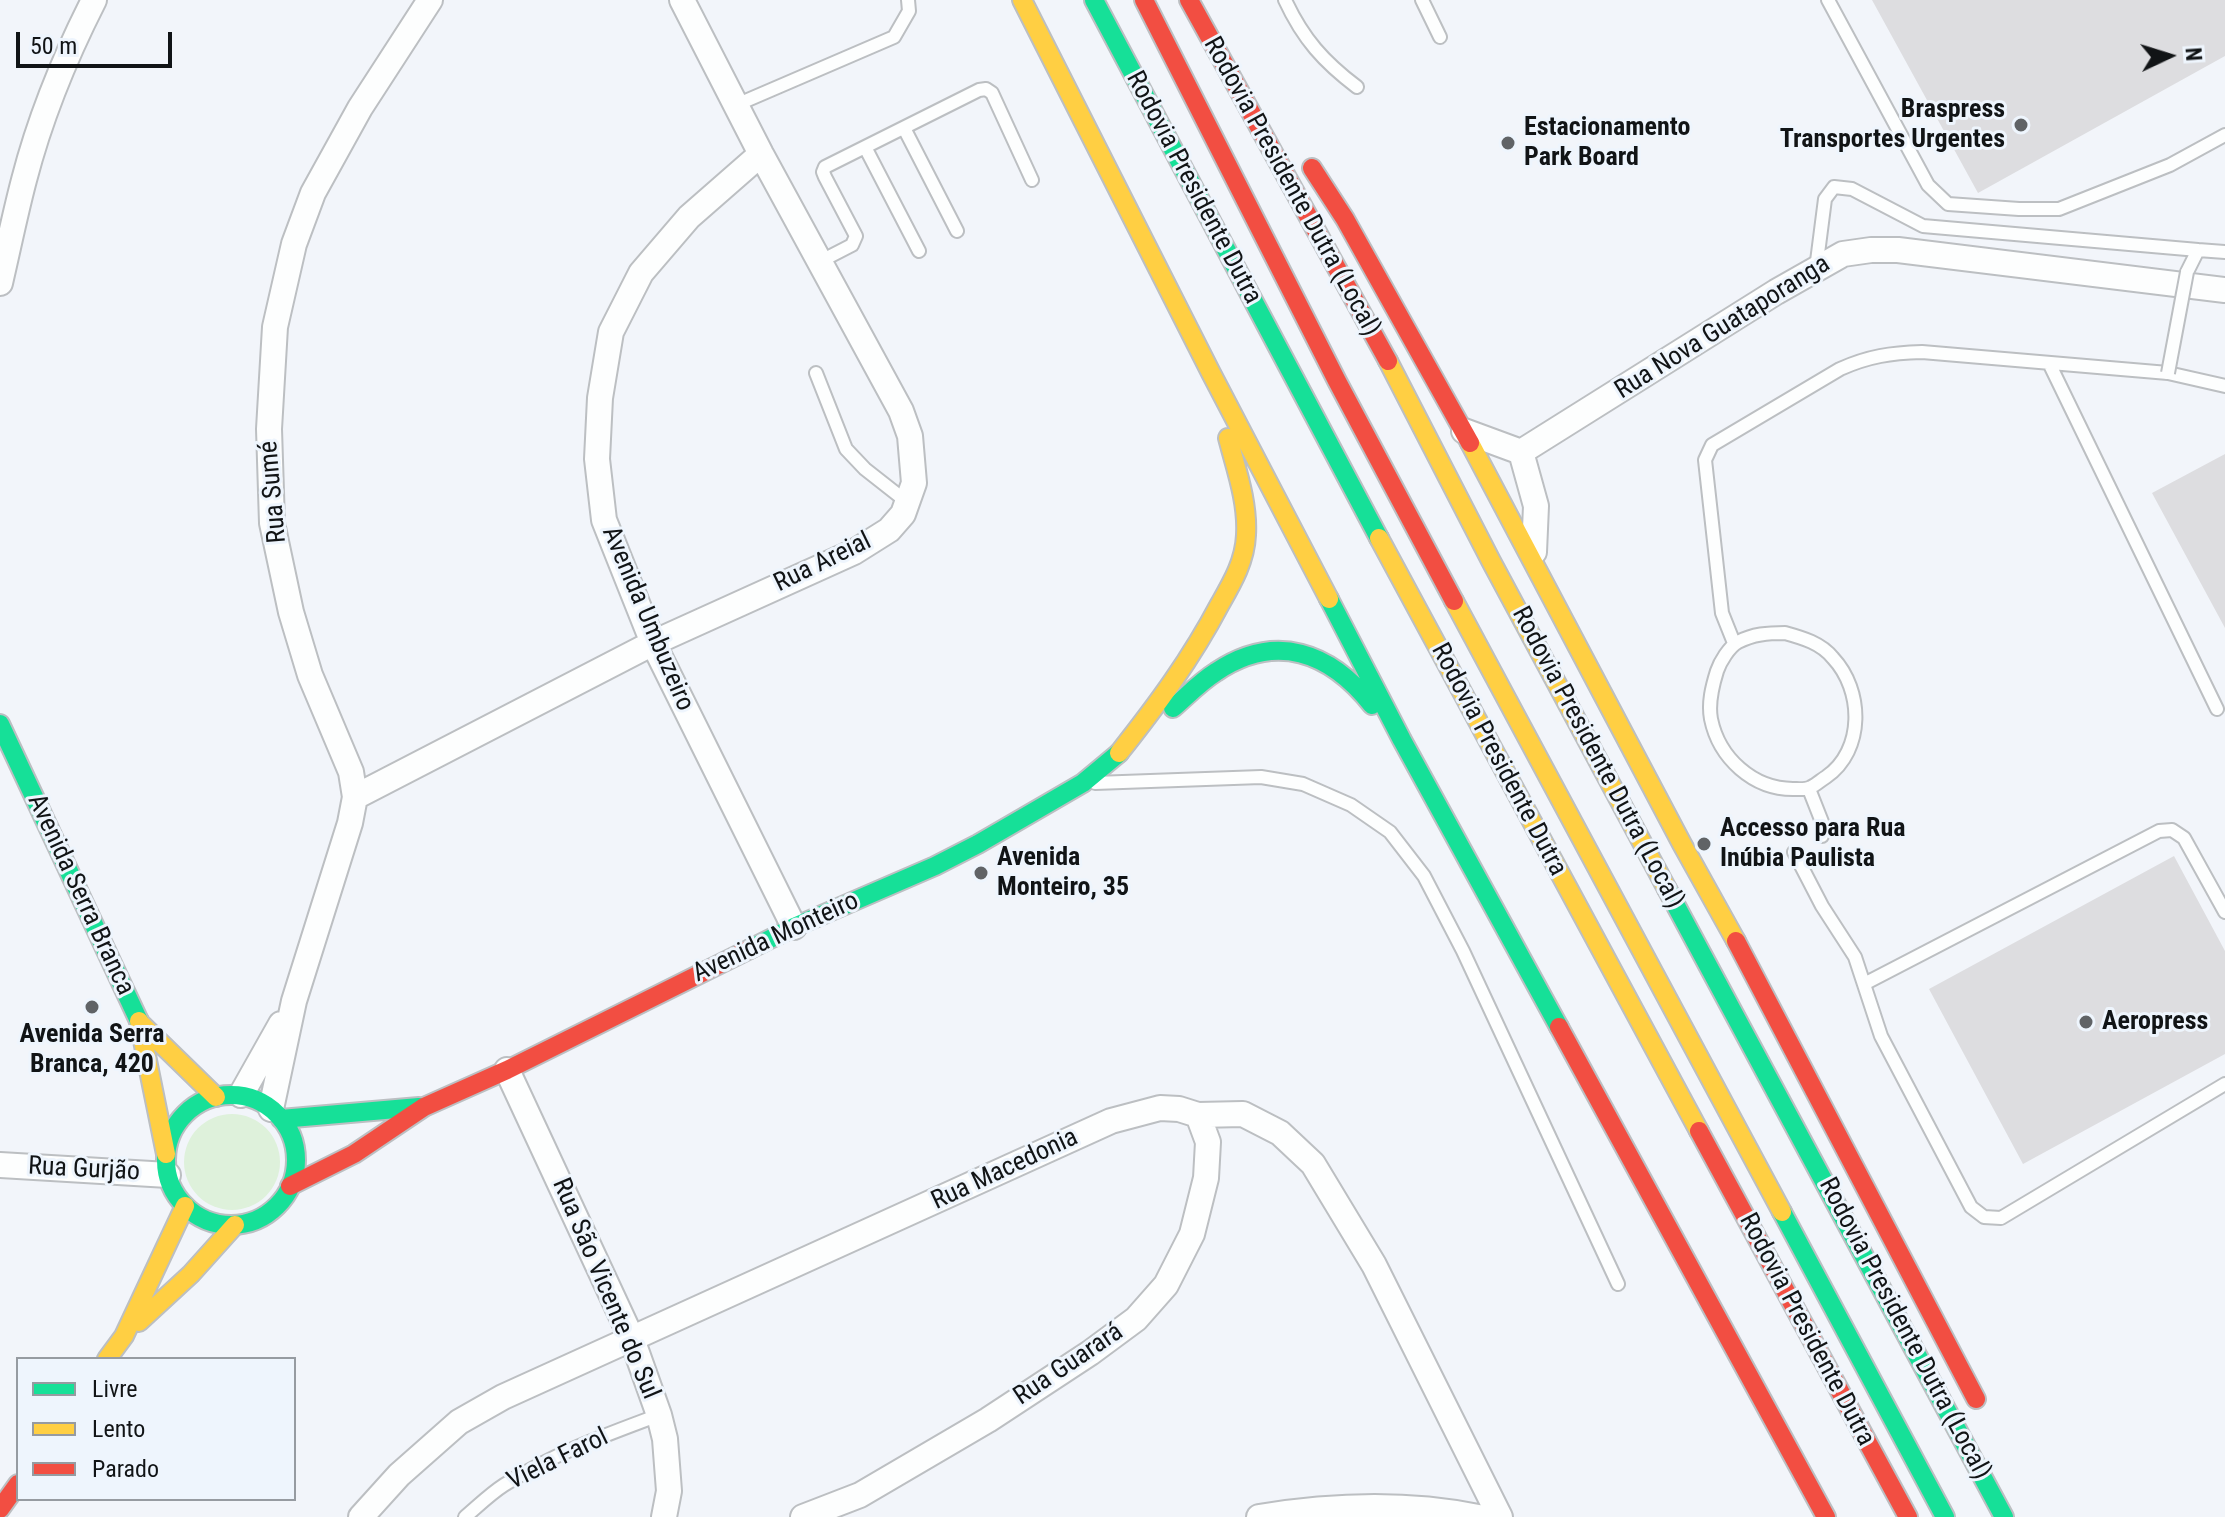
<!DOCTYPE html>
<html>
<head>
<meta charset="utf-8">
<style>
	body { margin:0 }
	#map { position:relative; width:2225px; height:1517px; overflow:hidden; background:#f2f5fa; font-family:"Roboto Condensed",sans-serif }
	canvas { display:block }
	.legend { position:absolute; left:16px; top:1357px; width:280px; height:144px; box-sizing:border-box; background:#eef5fd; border:2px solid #969ba1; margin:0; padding:10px 14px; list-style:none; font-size:24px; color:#111416 }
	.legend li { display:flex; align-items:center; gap:16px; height:40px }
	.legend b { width:40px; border:2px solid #969ba1 }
	.north { position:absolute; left:2129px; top:16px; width:80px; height:80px; -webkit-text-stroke:6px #eef5fd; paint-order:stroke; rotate:86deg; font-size:22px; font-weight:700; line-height:32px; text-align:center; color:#111416 }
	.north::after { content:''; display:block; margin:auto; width:28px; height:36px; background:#111416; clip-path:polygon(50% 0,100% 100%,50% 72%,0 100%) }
	.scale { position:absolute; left:16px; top:32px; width:156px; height:36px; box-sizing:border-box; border:4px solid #111416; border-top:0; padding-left:10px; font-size:24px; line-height:28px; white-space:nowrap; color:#111416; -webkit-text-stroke:6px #eef5fd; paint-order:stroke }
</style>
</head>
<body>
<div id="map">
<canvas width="2225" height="1517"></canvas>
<ul class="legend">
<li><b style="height:10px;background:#16e098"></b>Livre</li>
<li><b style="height:10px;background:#ffcf43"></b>Lento</li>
<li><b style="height:10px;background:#f24e42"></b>Parado</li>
</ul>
<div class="north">N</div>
<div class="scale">50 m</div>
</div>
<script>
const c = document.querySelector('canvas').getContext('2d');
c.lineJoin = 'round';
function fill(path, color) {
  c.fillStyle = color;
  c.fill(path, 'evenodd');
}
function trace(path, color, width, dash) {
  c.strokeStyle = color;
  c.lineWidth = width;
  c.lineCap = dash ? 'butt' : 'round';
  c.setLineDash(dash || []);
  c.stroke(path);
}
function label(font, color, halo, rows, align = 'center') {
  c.font = font + ' "Roboto Condensed",sans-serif';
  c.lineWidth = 6;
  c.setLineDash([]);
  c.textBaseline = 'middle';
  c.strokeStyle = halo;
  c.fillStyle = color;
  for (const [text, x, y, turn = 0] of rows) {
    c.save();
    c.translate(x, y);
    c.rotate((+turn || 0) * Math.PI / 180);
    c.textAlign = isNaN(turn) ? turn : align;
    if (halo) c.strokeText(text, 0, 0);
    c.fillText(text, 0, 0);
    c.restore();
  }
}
const green = new Path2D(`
	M184 1162a48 48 0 1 1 96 0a48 48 0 1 1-96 0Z`);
const building = new Path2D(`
	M 1872,0 L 2225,0 L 2225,56 L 1978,193 Z
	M 2225,454 L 2225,628 L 2152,493 Z
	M 2174,856 L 2225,951 L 2225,1054 L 2023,1164 L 1929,989 Z`);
const lane = new Path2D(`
	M 1285,0 C 1303,39 1324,62 1357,87
	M 1422,0 L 1440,37
	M 1828,0 L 1928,185 L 1948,204 L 2019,209 L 2059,209 L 2170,165 L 2225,135
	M 736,105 L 894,37 L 909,11 L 908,0
	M 904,128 L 957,231
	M 865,147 L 919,251
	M 819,262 L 852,245 L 856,236 L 825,177 L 823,172 L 825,167 L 979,90 L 986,89 L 992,93 L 1032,180
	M 1816,269 L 1825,199 L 1834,187 L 1852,189 L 1923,226 L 2198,250
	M 2187,272 L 2198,250 L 2225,252
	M 2050,365 L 2217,709
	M 816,373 L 846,449 L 865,469 L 907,502
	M 1785,633 C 1803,638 1821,643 1833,658 C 1863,690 1865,750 1826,777 C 1821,780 1816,785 1811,787 C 1806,790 1799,789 1793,789 C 1753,789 1719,758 1711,719 C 1708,703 1712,687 1717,671 C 1720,662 1729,647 1738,642 C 1753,634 1768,633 1785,633 Z
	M 1734,643 L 1722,613 L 1705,460 L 1712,445 L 1840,369 C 1869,356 1891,353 1922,352 L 2168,373 L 2225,386
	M 1095,783 L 1261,777 L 1303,784 L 1351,805 L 1390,832 L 1424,876 L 1463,951 L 1618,1284
	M 1809,789 L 1822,822 L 1822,836
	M 1794,852 L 1822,906 L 1855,957 L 1881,1036 L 1971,1207 L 1984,1217 L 2001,1218 L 2225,1084
	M 1864,984 L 2159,831 L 2172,830 L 2184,838 L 2225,912
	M 465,1517 C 478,1506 490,1494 504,1485 C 553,1454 605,1435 659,1415`);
const street = new Path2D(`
	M 761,154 L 689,217 L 641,273 L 611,332 L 600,398 L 597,459 L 604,520 L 653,643 L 794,927
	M 0,283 C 8,249 15,214 24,180 C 40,118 65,57 94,0
	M 1464,431 L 1521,452
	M 1521,452 L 1776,292 L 1843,254 L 1871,250 L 1898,250 L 2225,290
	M 1521,452 L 1536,506 L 1534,552
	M 355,797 L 653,643 L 854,552 L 889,530 L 903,514 L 914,483 L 910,436 L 901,411 L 761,154 L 682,0
	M 507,1070 L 632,1339 L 659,1415 L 665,1439 L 669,1491 L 664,1517
	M 241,1095 L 281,1024
	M 271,1109 L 294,1001 L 350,823 L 355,797 L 351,772 L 310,675 L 291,612 L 272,523 L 269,429 L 275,327 L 294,244 L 313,193 L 360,108 L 430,0
	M 0,1165 L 168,1175
	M 361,1517 L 399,1475 L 459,1422 L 503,1397 L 1111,1121 L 1160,1108 L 1179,1109 L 1198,1115 L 1243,1114 L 1280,1133 L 1313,1164 L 1374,1265 L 1500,1517
	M 803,1517 L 860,1495 L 988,1420 L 1090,1353 L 1136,1319 L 1166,1285 L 1192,1234 L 1206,1178 L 1208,1142 L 1198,1115
	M 1259,1517 C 1332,1505 1405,1502 1478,1517`);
const fast = new Path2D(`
	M 1094,0 L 1379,538
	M 1329,599 L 1402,740 L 1559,1027
	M 1173,708 C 1187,696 1200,682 1216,672 C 1276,632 1330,652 1372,705
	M 0,724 L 139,1021
	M 1667,889 L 2004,1517
	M 750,949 L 794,927 L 935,866 L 978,844 L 1083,783 L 1119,753
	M166 1160a65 65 0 1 1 130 0a65 65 0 1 1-130 0Z
	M 281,1119 L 419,1107
	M 1782,1212 L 1945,1517`);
const slow = new Path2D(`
	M 1022,0 L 1211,373 L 1329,599
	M 1388,361 L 1491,561 L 1667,889
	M 1470,443 L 1682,844 L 1736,941
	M 1379,538 L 1699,1131
	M 1454,601 L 1782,1212
	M 1119,753 C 1157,705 1191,659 1220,604 C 1232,583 1245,561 1246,535 C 1248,502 1236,469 1228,438
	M 139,1021 L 166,1154
	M 140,1023 L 216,1097
	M 139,1322 L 191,1274 L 235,1225
	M 107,1359 L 124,1336 L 185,1206`);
const jam = new Path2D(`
	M 1144,0 L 1337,381 L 1454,601
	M 1189,0 L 1388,361
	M 1312,168 L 1345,219 L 1470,443
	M 1736,941 L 1976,1399
	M 1559,1027 L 1826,1517
	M 1699,1131 L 1908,1517
	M 290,1186 L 354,1154 L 424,1107 L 507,1070 L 750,949
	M 0,1509 L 18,1484`);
const laneBridge = new Path2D(`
	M 2168,373 L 2187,272`);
const markers = [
	[2021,125,8,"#606366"],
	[1508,143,8,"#606366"],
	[1704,844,8,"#606366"],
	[981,873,8,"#606366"],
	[92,1007,8,"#606366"],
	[2086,1022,8,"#606366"]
];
const poiNames = [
	["Braspress",2005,110,"right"],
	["Transportes Urgentes",2005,140,"right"],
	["Estacionamento",1524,128],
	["Park Board",1524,158],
	["Accesso para Rua",1720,829],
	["Inúbia Paulista",1720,859],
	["Avenida",997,858],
	["Monteiro, 35",997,888],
	["Aeropress",2102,1022],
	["Avenida Serra",92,1035,"center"],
	["Branca, 420",92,1065,"center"]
];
const streetNames = [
	["Rodovia Presidente Dutra (Local)",1291,187,61],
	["Rodovia Presidente Dutra",1193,188,62],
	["Rua Nova Guataporanga",1723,328,-32],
	["Rua Sumé",274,492,-95],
	["Rua Areial",823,563,-26],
	["Avenida Umbuzeiro",647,619,67],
	["Rodovia Presidente Dutra (Local)",1597,758,62],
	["Rodovia Presidente Dutra",1498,760,62],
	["Avenida Serra Branca",80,895,65],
	["Avenida Monteiro",776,938,-25],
	["Rua Gurjão",84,1170,3],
	["Rua Macedonia",1005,1170,-25],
	["Rua São Vicente do Sul",605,1289,67],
	["Rodovia Presidente Dutra (Local)",1904,1329,62],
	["Rodovia Presidente Dutra",1806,1330,62],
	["Rua Guarará",1069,1365,-34],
	["Viela Farol",558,1460,-26]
];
fill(green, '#def1db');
fill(building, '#dddde0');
trace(lane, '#bcbfc2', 16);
trace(street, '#bcbfc2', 28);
trace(fast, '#bcbfc2', 22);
trace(slow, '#bcbfc2', 22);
trace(jam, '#bcbfc2', 22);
trace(lane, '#fdfefe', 12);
trace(street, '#fdfefe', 24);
trace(fast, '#16e098', 18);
trace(slow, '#ffcf43', 18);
trace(jam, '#f24e42', 18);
trace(laneBridge, '#bcbfc2', 16, []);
trace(laneBridge, '#fdfefe', 12);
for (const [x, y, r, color] of markers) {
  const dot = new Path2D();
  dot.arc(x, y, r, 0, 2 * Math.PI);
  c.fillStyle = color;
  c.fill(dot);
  trace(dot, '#eef5fd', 3);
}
label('bold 26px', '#111416', '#eef5fd', poiNames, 'left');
label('26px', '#111416', '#eef5fd', streetNames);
</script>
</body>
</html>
